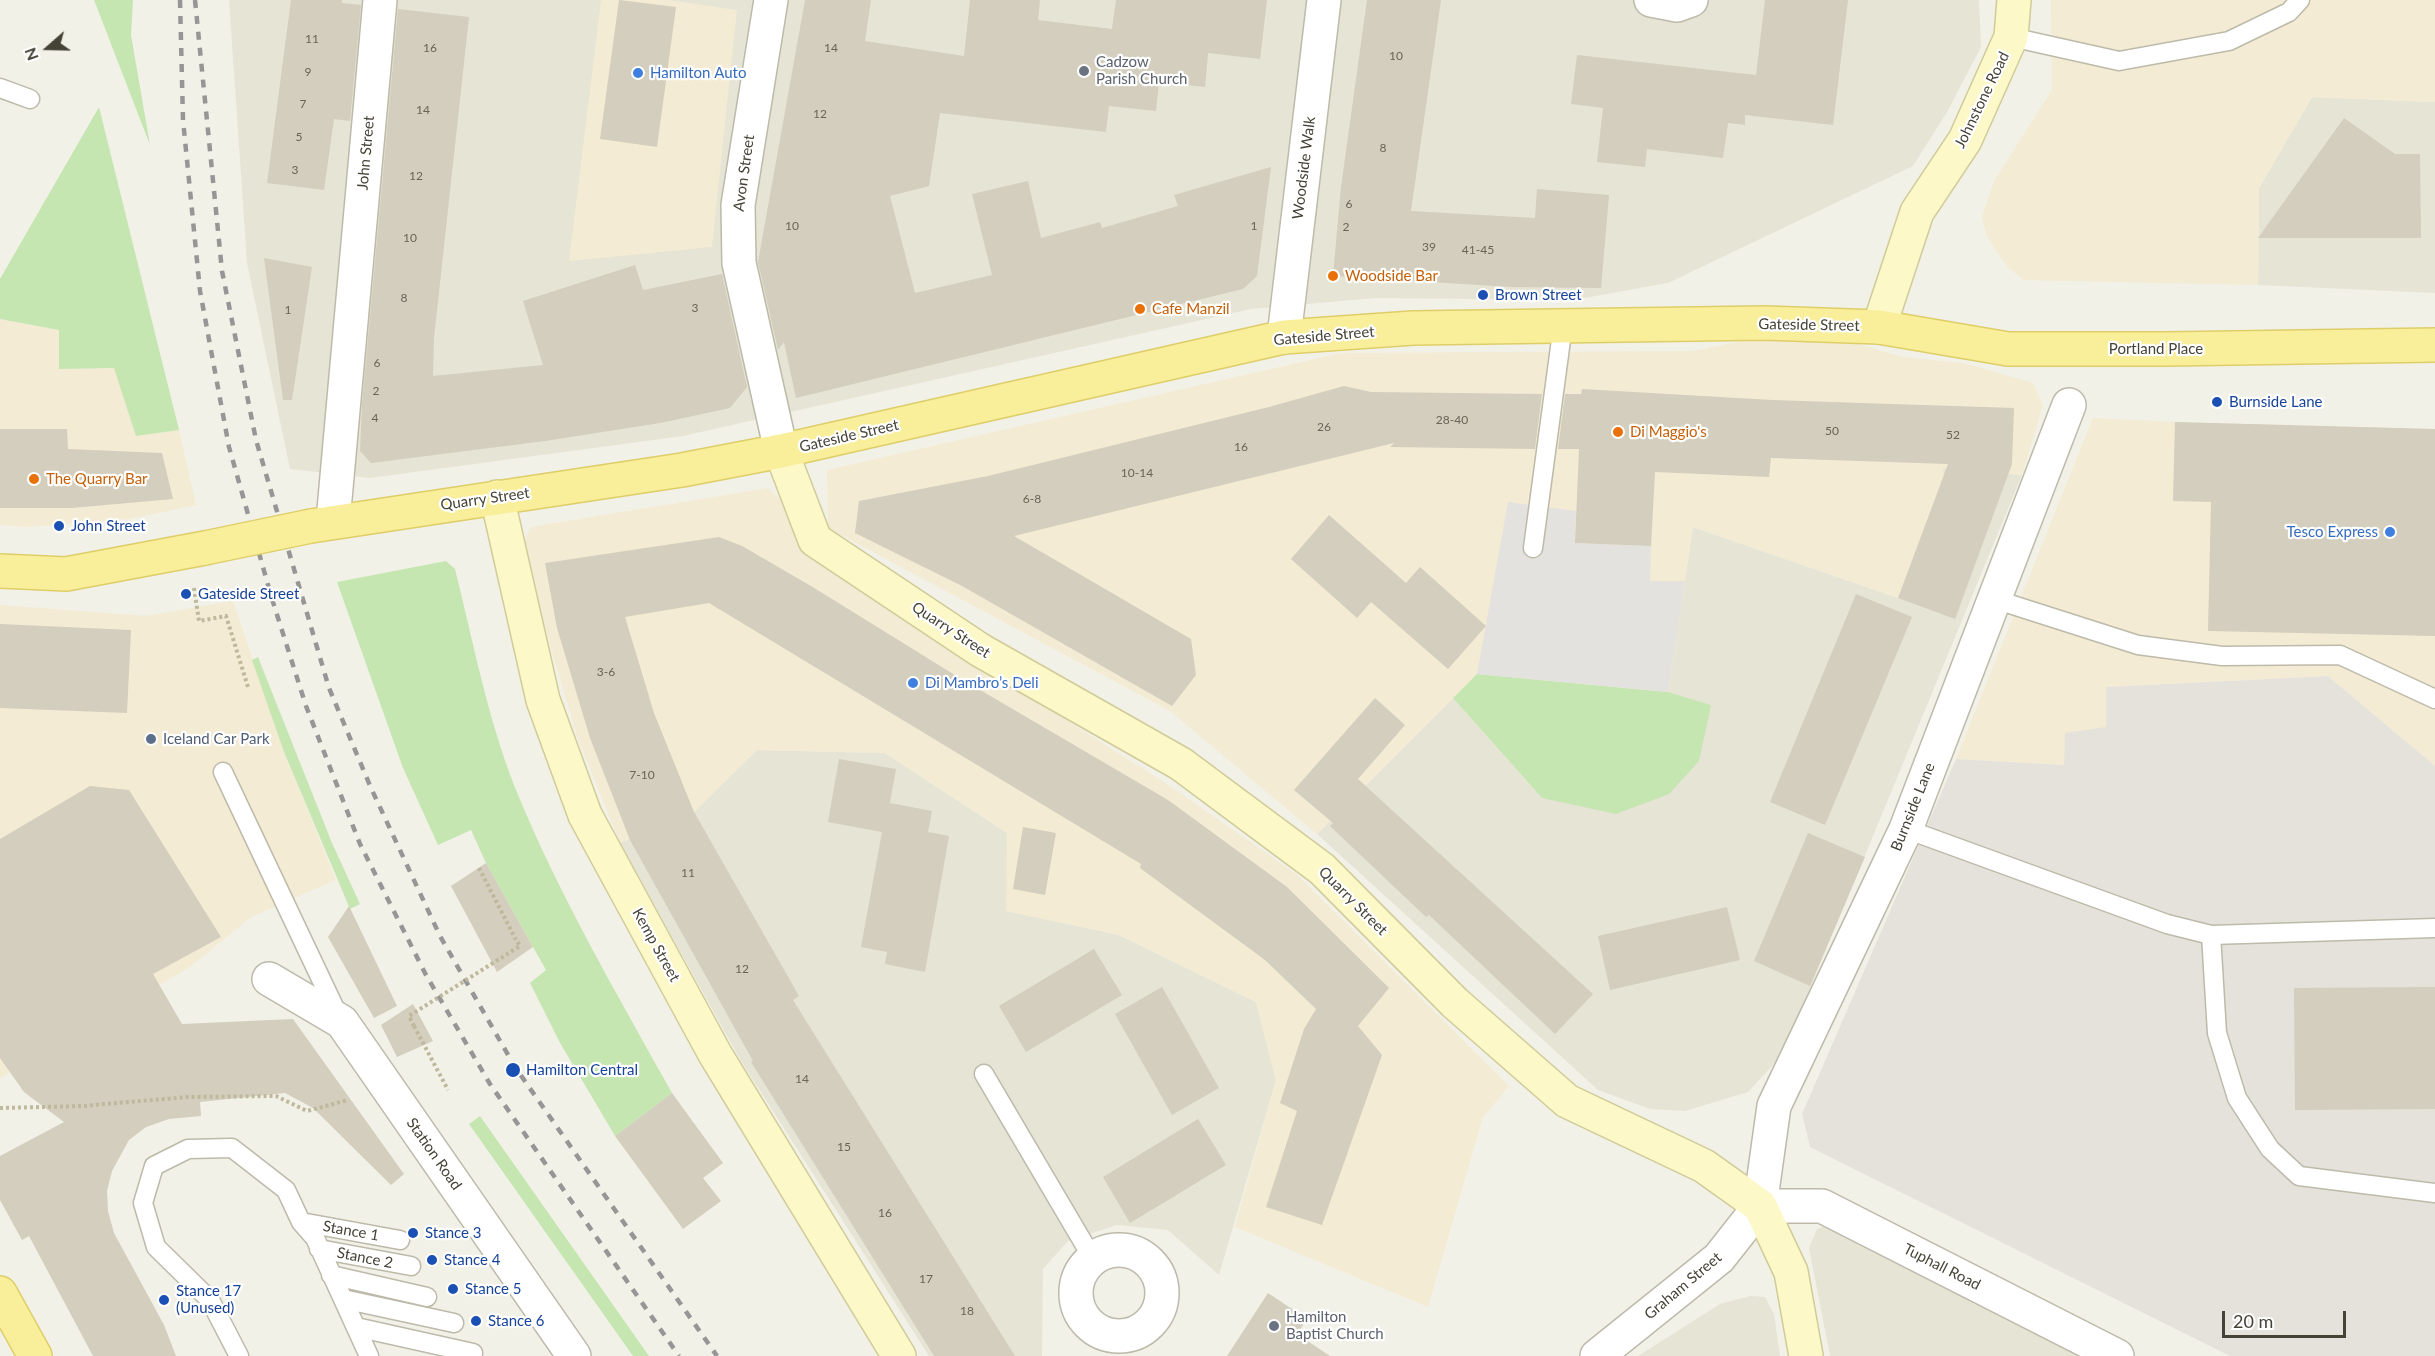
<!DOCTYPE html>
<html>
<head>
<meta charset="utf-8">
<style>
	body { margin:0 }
	#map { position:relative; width:2435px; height:1356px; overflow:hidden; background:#f2f1e7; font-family:Lato,sans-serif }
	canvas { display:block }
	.north { position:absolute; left:18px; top:18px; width:60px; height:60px; -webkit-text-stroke:4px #fff; paint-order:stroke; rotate:250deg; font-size:16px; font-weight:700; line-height:24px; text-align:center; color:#454236 }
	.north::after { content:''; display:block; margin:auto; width:21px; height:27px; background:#454236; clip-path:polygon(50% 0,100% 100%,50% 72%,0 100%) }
	.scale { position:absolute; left:2222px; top:1311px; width:124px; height:27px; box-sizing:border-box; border:3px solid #454236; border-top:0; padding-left:8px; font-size:18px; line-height:21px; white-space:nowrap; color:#454236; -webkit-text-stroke:4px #fff; paint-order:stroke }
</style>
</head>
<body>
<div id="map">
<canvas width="2435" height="1356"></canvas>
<div class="north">N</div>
<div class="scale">20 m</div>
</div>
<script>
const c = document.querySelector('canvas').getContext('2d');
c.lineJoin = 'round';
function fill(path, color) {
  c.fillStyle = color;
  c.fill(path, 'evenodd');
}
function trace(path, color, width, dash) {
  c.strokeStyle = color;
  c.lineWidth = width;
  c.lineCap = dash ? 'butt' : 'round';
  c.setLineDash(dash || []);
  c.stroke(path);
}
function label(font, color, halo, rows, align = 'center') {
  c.font = font + ' Lato,sans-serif';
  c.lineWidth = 4.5;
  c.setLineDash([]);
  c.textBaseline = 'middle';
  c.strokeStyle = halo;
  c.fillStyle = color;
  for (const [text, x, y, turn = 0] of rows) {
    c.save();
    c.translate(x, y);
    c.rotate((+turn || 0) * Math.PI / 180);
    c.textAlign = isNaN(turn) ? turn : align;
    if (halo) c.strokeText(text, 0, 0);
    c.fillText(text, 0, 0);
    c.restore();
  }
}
const residential = new Path2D(`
	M 229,0 L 1979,0 L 1981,47 L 1947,112 L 1913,166 L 1668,283 L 1573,300 L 1375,298 L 1251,309 L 683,436 L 370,478 L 290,469 L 247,263 Z
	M 2312,97 L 2435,102 L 2435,293 L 2258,285 L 2259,188 Z
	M 1943,468 L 2022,475 L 1783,1054 L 1748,1092 L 1685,1111 L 1650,1109 L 1598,1090 L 1317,834 L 1453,698 L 1542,798 L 1710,705 L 1668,692 L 1693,527 L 1898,598 Z
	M 757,750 L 885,753 L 1007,833 L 1007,911 L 1119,935 L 1256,1002 L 1276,1080 L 1219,1275 L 1168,1230 L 1117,1225 L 1068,1241 L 1043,1269 L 1042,1356 L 929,1356 L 741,1061 L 620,843 L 694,812 Z
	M 1828,1225 L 2087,1356 L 1830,1356 L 1809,1248 L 1817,1229 Z
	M 1750,1296 L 1765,1297 L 1774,1314 L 1780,1356 L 1638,1356 L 1720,1304 Z`);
const commercial = new Path2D(`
	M 601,0 L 668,0 L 737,10 L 712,247 L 569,261 Z
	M 2051,0 L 2435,0 L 2435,102 L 2312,97 L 2259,188 L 2258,285 L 2024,280 L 2007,267 L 1987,237 L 1982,218 L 1994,181 L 2052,90 Z
	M 0,319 L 59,330 L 59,369 L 115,368 L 136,436 L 179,430 L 196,505 L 130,519 L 28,527 L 0,525 Z
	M 1776,334 L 1828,335 L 1902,357 L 1963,363 L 2033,383 L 2043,405 L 2022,475 L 1943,468 L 1944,477 L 1898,598 L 1693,527 L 1668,692 L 1477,674 L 1317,834 L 1170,711 L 828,528 L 827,470 L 1341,353 L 1693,351 Z
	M 2093,418 L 2175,422 L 2435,429 L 2435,766 L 2328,676 L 2106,687 L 2106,727 L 2064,765 L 1956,759 Z
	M 768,488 L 786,505 L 807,555 L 1173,788 L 1296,874 L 1509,1086 L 1483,1117 L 1428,1307 L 1235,1227 L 1276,1080 L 1256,1002 L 1119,935 L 1006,911 L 1007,833 L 885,753 L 757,750 L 694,812 L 620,843 L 578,739 L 521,548 L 531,527 Z
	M 233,601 L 284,752 L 336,880 L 251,917 L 190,967 L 0,1078 L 0,605 L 146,616 Z`);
const industrial = new Path2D(`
	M 2328,676 L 2435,766 L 2435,1356 L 2230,1356 L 1810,1147 L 1802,1114 L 1956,759 L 2064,765 L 2065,733 L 2106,727 L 2106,687 Z`);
const green = new Path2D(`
	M 94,0 L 133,0 L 131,35 L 150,145 Z
	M 99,107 L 179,430 L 136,436 L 114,368 L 59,369 L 59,330 L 0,319 L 0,279 Z
	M 446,561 L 455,569 C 473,641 487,715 514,785 C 557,892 616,992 672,1093 L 615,1136 L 559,1041 L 530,983 L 546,970 L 486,863 L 471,830 L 438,845 L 403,768 L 337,582 Z
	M 258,657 L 332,843 L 360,904 L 350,909 L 284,752 L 252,660 Z
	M 1477,674 L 1668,692 L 1711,705 L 1699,761 L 1669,794 L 1616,814 L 1542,798 L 1453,698 Z
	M 480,1116 L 649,1356 L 633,1356 L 469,1124 Z`);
const parking = new Path2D(`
	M 1508,502 L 1576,511 L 1575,543 L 1651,546 L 1650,581 L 1685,581 L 1668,692 L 1477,674 Z`);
const building = new Path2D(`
	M 291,0 L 342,0 L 342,3 L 361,5 L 350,121 L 334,119 L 324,190 L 267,183 Z
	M 619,0 L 676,7 L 657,147 L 600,139 Z
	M 805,0 L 871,0 L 865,41 L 964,56 L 970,0 L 1040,0 L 1038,20 L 1112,29 L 1116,0 L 1267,0 L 1260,59 L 1208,53 L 1205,87 L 1159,82 L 1156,111 L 1109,106 L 1106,132 L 940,113 L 929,186 L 890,196 L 915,293 L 992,275 L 972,194 L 1028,181 L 1041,238 L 1100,222 L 1102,228 L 1178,206 L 1174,195 L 1271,167 L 1257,276 L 1243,289 L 796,398 L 784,342 L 778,350 L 758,262 Z
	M 1367,0 L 1441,0 L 1411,211 L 1535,218 L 1537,189 L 1609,195 L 1601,288 L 1511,287 L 1333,276 L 1341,187 Z
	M 1765,0 L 1848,0 L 1833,125 L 1745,115 L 1745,125 L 1728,123 L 1723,158 L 1647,149 L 1645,167 L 1597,162 L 1603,108 L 1571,104 L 1577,55 L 1756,75 Z
	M 398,9 L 469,17 L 434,338 L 433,376 L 543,365 L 523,301 L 635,265 L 643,290 L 722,274 L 747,387 L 730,408 L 660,423 L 545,441 L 371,463 L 360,451 L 362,405 Z
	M 2344,118 L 2395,154 L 2420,154 L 2421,238 L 2258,238 Z
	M 264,258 L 312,267 L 292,400 L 283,400 Z
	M 1344,386 L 1371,392 L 1542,394 L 1535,449 L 1390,447 L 1394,443 L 1014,536 L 1191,639 L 1196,675 L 1172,706 L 962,586 L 855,533 L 859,501 L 988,476 L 1269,407 Z
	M 1582,389 L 1772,400 L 2014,408 L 2012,464 L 1955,619 L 1898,598 L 1948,464 L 1771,458 L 1769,477 L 1655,472 L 1651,546 L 1575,543 L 1579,449 L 1558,449 L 1565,394 L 1581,394 Z
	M 2175,422 L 2435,429 L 2435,636 L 2208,631 L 2211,502 L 2173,501 Z
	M 0,429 L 67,429 L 68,449 L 162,453 L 173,499 L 72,508 L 0,508 Z
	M 1329,515 L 1406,583 L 1420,567 L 1486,626 L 1448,669 L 1371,602 L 1357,618 L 1291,559 Z
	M 719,537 L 742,546 L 811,586 L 958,677 L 1168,800 L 1287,887 L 1389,988 L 1358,1026 L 1382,1055 L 1322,1225 L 1266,1207 L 1297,1111 L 1280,1103 L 1304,1029 L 1316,1009 L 1265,960 L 1140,868 L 1141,864 L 709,603 L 625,617 L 654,713 L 694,812 L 799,996 L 793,1000 L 1015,1356 L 934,1356 L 751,1062 L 753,1061 L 630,840 L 590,738 L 557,628 L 545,563 Z
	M 1856,594 L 1912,617 L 1825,825 L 1770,802 Z
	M 0,624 L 131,630 L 127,713 L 0,708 Z
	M 1375,698 L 1405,725 L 1358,779 L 1593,994 L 1555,1034 L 1429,915 L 1426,917 L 1330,826 L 1333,823 L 1294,790 Z
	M 839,759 L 896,769 L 890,803 L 932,811 L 928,832 L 949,836 L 925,972 L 885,964 L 887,952 L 861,947 L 882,832 L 828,822 Z
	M 90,786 L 129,790 L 221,937 L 153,974 L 182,1024 L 293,1019 L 404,1174 L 391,1185 L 313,1108 L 285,1093 L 200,1102 L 201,1116 L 169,1119 L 146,1127 L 129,1140 L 112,1171 L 107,1191 L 108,1211 L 114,1233 L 164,1325 L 176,1356 L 93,1356 L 29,1236 L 22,1240 L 0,1200 L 0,1156 L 64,1122 L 24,1092 L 0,1058 L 0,839 Z
	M 1023,827 L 1056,833 L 1045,895 L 1013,889 Z
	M 1808,833 L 1865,857 L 1810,986 L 1754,961 Z
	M 486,863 L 533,947 L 497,972 L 451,886 Z
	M 349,906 L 397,1006 L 374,1018 L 328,937 Z
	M 1727,907 L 1740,960 L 1610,990 L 1598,936 Z
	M 1094,949 L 1122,995 L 1026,1052 L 999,1006 Z
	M 1162,987 L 1219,1088 L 1172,1115 L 1115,1014 Z
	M 2435,987 L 2435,1109 L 2295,1110 L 2294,988 Z
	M 413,1004 L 433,1041 L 397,1057 L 381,1025 Z
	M 672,1093 L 723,1163 L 703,1178 L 721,1201 L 683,1229 L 615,1136 Z
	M 1198,1119 L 1226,1165 L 1130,1223 L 1103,1177 Z
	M 1268,1293 L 1307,1319 L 1297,1334 L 1330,1356 L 1227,1356 Z`);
const path = new Path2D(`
	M 194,588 L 199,621 L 226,616 L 248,687
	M 479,868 L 515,938
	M 414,1026 L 448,1090
	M 0,1108 L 83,1106 L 187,1097 L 276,1096 L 307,1111 L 348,1100`);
const lane = new Path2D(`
	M 2011,37 L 2119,61 L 2229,41 L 2289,12 L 2300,0
	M 0,88 L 30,99
	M 1533,548 L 1563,325
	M 1994,599 L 2138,645 L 2222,656 L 2340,655 L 2435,699
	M 223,772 L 338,1015
	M 1906,829 L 2167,924 L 2211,935 L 2435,928
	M 2211,935 L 2217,1033 L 2237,1098 L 2270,1149 L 2299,1176 L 2435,1193
	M 984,1074 L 1093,1259
	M 301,1222 L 400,1240
	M 319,1249 L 411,1266
	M 331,1275 L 427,1297
	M 343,1299 L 454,1323
	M 356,1327 L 473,1353
	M 239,1356 L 210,1300 L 156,1247 L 143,1203 L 154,1166 L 188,1149 L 232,1148 L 286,1190 L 301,1222 L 315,1238 L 369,1356`);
const street = new Path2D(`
	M 771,0 L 738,205 L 739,263 L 781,451
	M 1651,0 L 1677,5 L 1691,0
	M 1284,337 L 1324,0
	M 333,521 L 380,0
	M 269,979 L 342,1022 L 574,1356
	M 1760,1206 L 1774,1106 L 1906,829 L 2069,405
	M 1760,1206 L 1822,1206 L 2117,1356
	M1076 1293a43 43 0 1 1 86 0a43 43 0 1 1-86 0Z
	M 1597,1356 L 1719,1258 L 1760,1206`);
const secondary = new Path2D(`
	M 1879,327 L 1917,212 L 1965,140 L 2011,37 L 2014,0
	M 781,451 L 815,540 L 980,650 L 1181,764 L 1322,869 L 1455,1003 L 1567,1101 L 1704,1166 L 1760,1206 L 1791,1272 L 1806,1356
	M 497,497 L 543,700 L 585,815 L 715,1054 L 899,1356`);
const primary = new Path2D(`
	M 311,526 L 682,470 L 781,451 L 1284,337 L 1413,328 L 1765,323 L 1879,327 L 2008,349 L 2167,349 L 2435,345
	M 0,571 L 66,574 L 205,548
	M 0,1293 L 35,1356`);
const rail = new Path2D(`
	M 180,0 L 183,120 L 200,291 L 229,447 L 272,599 L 306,706 L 360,844 L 426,975 L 490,1084 L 679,1356
	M 195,0 L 222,271 L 256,440 L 329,688 L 371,788 L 440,936 L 515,1067 L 717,1356`);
const pathBridge = new Path2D(`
	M 414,1026 L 409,1016 L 520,946 L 515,938`);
const primaryBridge = new Path2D(`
	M 205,548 L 311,526`);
const markers = [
	[1084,71,6,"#6b7280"],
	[638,73,6,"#3f7fe0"],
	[1333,276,6,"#e8710a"],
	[1483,295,6,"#1a4fb4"],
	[1140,309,6,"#e8710a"],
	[2217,402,6,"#1a4fb4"],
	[1618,432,6,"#e8710a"],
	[34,479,6,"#e8710a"],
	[59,526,6,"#1a4fb4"],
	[2390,532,6,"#3f7fe0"],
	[186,594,6,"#1a4fb4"],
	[913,683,6,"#3f7fe0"],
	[151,739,6,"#5c6f8a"],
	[513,1070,8,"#1a4fb4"],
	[413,1233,6,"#1a4fb4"],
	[432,1260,6,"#1a4fb4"],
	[453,1289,6,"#1a4fb4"],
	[164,1300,6,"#1a4fb4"],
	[476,1321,6,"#1a4fb4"],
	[1274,1326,6,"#6b7280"]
];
const numberNames = [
	["11",312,39],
	["16",430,48],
	["14",831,48],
	["10",1396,56],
	["9",308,72],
	["7",303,104],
	["14",423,110],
	["12",820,114],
	["5",299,137],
	["8",1383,148],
	["3",295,170],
	["12",416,176],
	["6",1349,204],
	["10",792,226],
	["1",1254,226],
	["2",1346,227],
	["10",410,238],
	["39",1429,247],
	["41-45",1478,250],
	["8",404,298],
	["3",695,308],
	["1",288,310],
	["6",377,363],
	["2",376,391],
	["4",375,418],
	["28-40",1452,420],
	["26",1324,427],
	["50",1832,431],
	["52",1953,435],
	["16",1241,447],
	["10-14",1137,473],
	["6-8",1032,499],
	["3-6",606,672],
	["7-10",642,775],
	["11",688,873],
	["12",742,969],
	["14",802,1079],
	["15",844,1147],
	["16",885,1213],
	["17",926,1279],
	["18",967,1311]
];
const worshipNames = [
	["Cadzow",1096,62],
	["Parish Church",1096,79],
	["Hamilton",1286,1317],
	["Baptist Church",1286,1334]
];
const shopNames = [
	["Hamilton Auto",650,73],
	["Tesco Express",2378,532,"right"],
	["Di Mambro’s Deli",925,683]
];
const streetNames = [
	["Johnstone Road",1982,100,-64],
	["John Street",366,153,-85],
	["Woodside Walk",1304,168,-83],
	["Avon Street",744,173,-82],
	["Gateside Street",1809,325,1],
	["Gateside Street",1324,336,-5],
	["Portland Place",2156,349],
	["Gateside Street",849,436,-13],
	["Quarry Street",485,499,-8],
	["Quarry Street",951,630,33],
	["Burnside Lane",1913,807,-68],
	["Quarry Street",1353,901,45],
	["Kemp Street",656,945,61],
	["Station Road",434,1154,55],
	["Stance 1",351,1231,10],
	["Stance 2",365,1258,11],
	["Tuphall Road",1942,1267,27],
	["Graham Street",1683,1286,-40]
];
const foodNames = [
	["Woodside Bar",1345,276],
	["Cafe Manzil",1152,309],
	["Di Maggio's",1630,432],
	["The Quarry Bar",46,479]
];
const transitNames = [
	["Brown Street",1495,295],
	["Burnside Lane",2229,402],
	["John Street",71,526],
	["Gateside Street",198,594],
	["Hamilton Central",526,1070],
	["Stance 3",425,1233],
	["Stance 4",444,1260],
	["Stance 5",465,1289],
	["Stance 17",176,1291],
	["(Unused)",176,1308],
	["Stance 6",488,1321]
];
const serviceNames = [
	["Iceland Car Park",163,739]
];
fill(residential, '#e6e4d5');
fill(commercial, '#f3ebd3');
fill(industrial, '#e5e2db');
fill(green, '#c5e5b1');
fill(parking, '#e4e2de');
fill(building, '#d3cebd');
trace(lane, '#bdbaaa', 21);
trace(street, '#bdbaaa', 36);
trace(secondary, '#d0cb98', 36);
trace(primary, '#dece69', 36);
trace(path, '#beb89c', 4, [3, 3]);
trace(lane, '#fff', 18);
trace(street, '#fff', 33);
trace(secondary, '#fcf8c7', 33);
trace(primary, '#f9ee99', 33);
trace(rail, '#969696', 4.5, [8, 8]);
trace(primaryBridge, '#dece69', 36, []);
trace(pathBridge, '#beb89c', 4, [3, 3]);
trace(primaryBridge, '#f9ee99', 33);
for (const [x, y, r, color] of markers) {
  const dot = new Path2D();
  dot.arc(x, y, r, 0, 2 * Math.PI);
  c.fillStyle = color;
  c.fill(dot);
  trace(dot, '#fff', 2);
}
label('12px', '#686558', null, numberNames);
label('15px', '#5b616d', '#fff', worshipNames, 'left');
label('15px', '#366cbe', '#fff', shopNames, 'left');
label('15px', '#454236', '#fff', streetNames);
label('15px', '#c56008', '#fff', foodNames, 'left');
label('15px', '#164399', '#fff', transitNames, 'left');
label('15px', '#4e5e75', '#fff', serviceNames, 'left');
</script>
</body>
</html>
